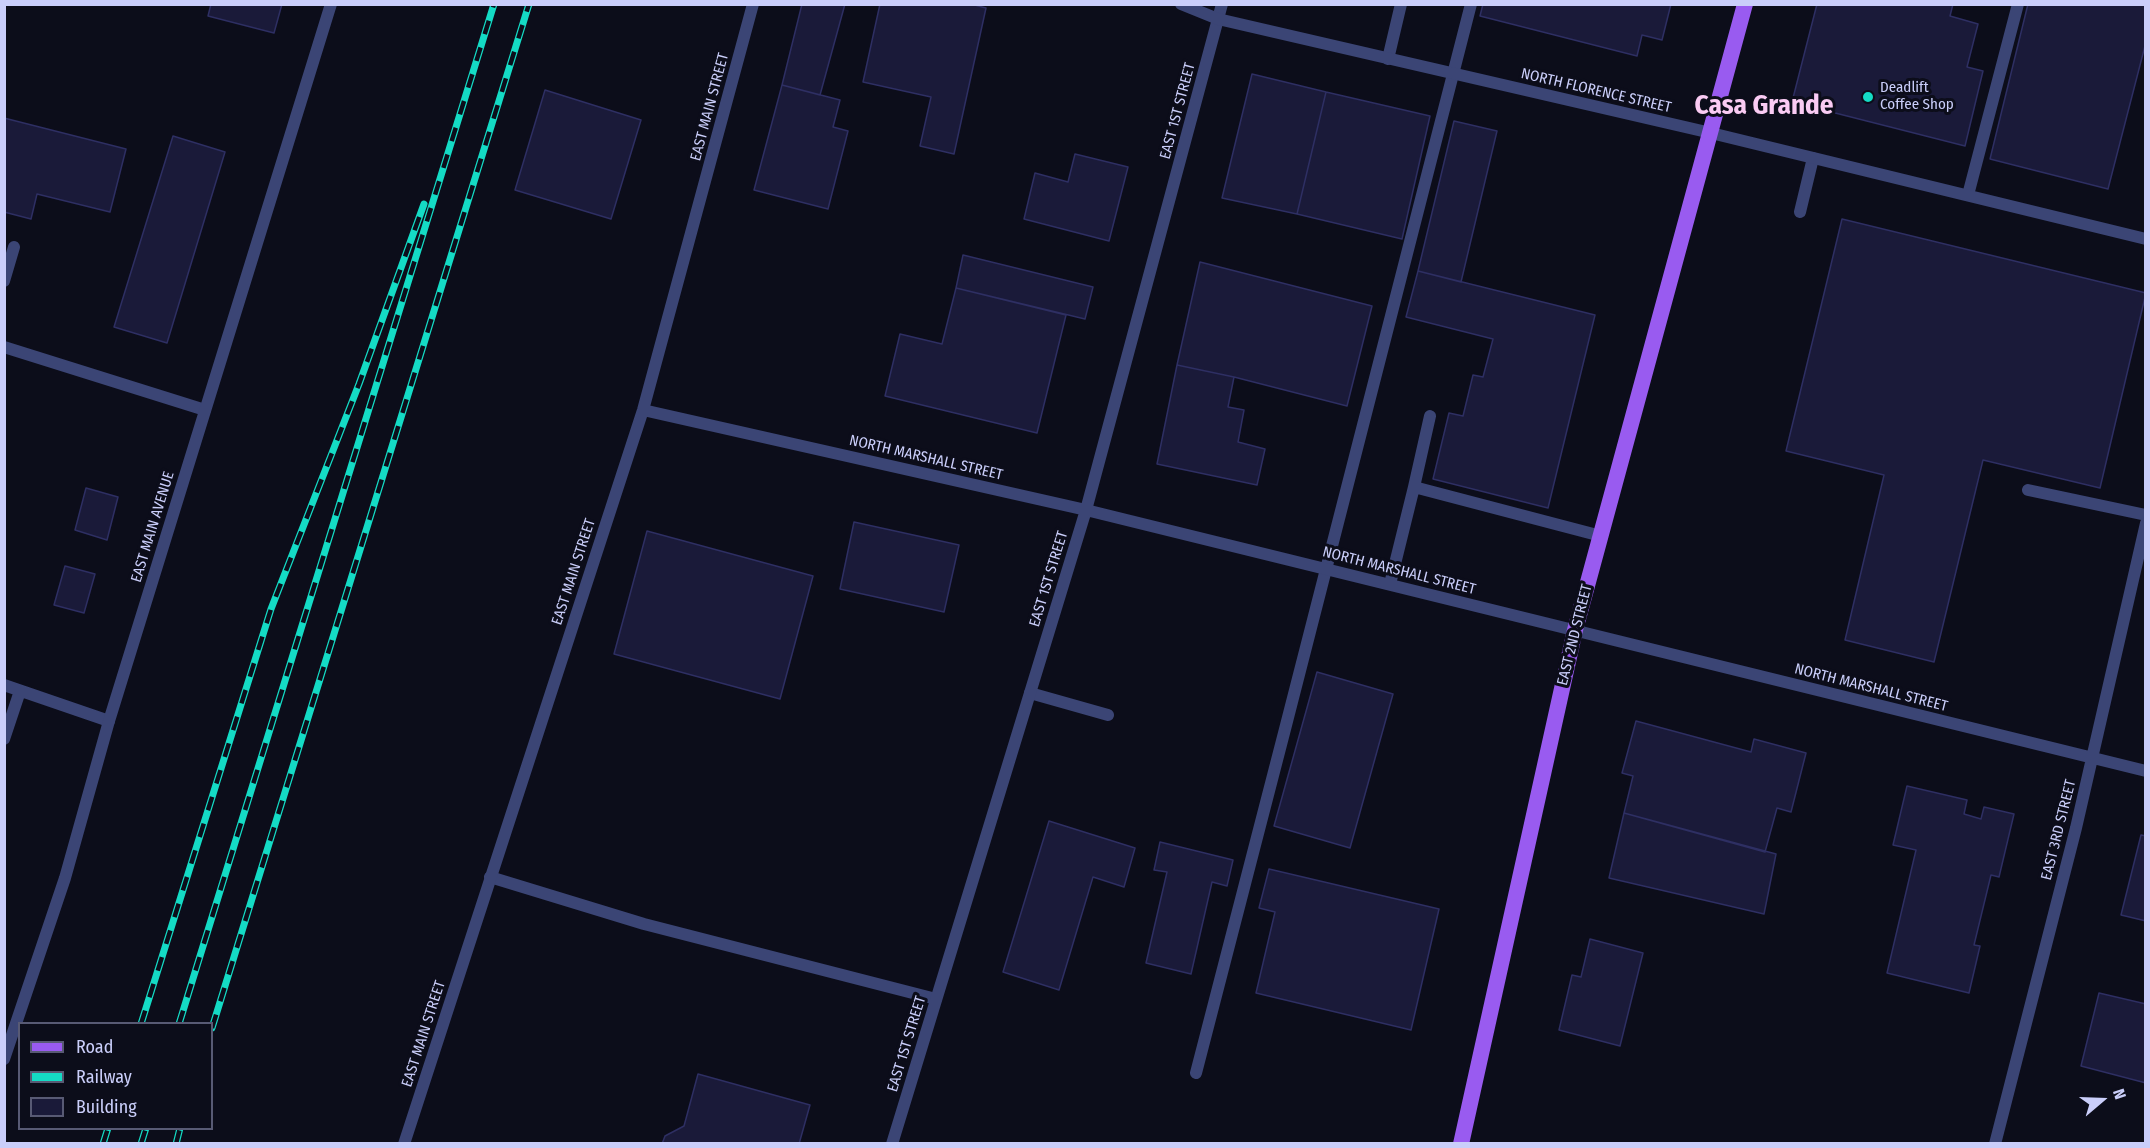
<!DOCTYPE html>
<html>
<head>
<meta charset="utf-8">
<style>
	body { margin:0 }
	#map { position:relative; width:2150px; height:1148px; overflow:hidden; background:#0c0d1a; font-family:"Fira Sans Condensed",sans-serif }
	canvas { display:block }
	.frame { position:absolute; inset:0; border:6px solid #cacefa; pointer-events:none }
	.legend { position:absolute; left:18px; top:1022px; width:195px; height:108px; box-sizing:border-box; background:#0c0d1a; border:2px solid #585a74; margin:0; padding:8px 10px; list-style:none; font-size:18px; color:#cacefa }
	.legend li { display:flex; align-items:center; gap:12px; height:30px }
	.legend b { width:30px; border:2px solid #585a74 }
	.north { position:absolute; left:2072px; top:1070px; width:60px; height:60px; -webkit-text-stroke:4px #0c0d1a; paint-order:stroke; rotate:71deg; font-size:16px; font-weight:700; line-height:24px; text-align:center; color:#cacefa }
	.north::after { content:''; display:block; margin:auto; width:21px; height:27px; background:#cacefa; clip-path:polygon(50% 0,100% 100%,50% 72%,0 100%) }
</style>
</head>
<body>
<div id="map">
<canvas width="2150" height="1148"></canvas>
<div class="frame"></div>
<ul class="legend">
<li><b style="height:8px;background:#995bf0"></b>Road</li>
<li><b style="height:8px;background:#14dbc5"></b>Railway</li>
<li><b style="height:16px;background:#1a1a39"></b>Building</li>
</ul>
<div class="north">N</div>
</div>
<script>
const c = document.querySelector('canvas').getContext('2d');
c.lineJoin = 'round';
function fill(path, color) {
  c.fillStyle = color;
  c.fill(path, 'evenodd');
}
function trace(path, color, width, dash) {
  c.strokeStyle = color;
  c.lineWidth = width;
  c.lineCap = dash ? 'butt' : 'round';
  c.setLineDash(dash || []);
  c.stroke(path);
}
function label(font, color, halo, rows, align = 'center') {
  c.font = font + ' "Fira Sans Condensed",sans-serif';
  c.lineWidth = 6;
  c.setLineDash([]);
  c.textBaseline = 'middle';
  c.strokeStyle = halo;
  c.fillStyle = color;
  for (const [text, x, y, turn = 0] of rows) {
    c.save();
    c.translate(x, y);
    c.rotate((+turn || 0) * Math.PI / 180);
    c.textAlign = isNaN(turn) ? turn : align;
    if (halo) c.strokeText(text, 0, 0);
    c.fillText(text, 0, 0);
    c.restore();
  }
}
const building = new Path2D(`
	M 211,4 L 282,4 L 274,33 L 208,16 Z
	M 802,4 L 845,4 L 820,95 L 782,85 Z
	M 880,4 L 971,4 L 986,8 L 954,154 L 920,146 L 931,97 L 863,82 Z
	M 1483,4 L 1671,4 L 1662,40 L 1642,35 L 1637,56 L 1480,16 Z
	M 1817,4 L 1953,4 L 1950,16 L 1978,24 L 1967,67 L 1983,71 L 1965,146 L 1792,102 Z
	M 2028,4 L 2146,4 L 2146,42 L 2108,189 L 1990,159 Z
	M 1252,74 L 1326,92 L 1297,214 L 1222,198 Z
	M 782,85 L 840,100 L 833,127 L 848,131 L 828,209 L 754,190 Z
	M 545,90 L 641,120 L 611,219 L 515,190 Z
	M 1326,92 L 1430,116 L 1402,239 L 1297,214 Z
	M 4,118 L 126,149 L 110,212 L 37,194 L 31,219 L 4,212 Z
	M 1454,121 L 1497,131 L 1461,282 L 1418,271 Z
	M 173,136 L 225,152 L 167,343 L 114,327 Z
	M 1075,154 L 1128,167 L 1109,241 L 1024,219 L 1035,173 L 1068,182 Z
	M 1842,219 L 2146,293 L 2100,488 L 1983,460 L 1934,662 L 1845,640 L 1884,475 L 1786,451 Z
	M 963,255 L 1093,287 L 1085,319 L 956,288 Z
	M 1200,262 L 1372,306 L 1347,406 L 1234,377 L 1177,365 Z
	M 1418,271 L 1595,315 L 1548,508 L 1433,479 L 1449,413 L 1463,416 L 1473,375 L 1483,377 L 1493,339 L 1406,317 Z
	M 956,288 L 1066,315 L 1037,433 L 885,396 L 900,334 L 942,344 Z
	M 1177,365 L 1234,377 L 1228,407 L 1244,410 L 1238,442 L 1265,449 L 1257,485 L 1157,464 Z
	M 86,488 L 118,497 L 107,540 L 75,530 Z
	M 854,522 L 959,545 L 944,612 L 840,589 Z
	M 647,531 L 813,576 L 780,699 L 614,654 Z
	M 65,566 L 95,574 L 84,613 L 54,605 Z
	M 1317,672 L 1393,694 L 1350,848 L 1274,826 Z
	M 1636,721 L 1751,752 L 1754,739 L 1806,753 L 1791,812 L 1777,808 L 1765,852 L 1624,813 L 1633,776 L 1622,773 Z
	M 1907,786 L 1967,800 L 1964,814 L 1981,819 L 1984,807 L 2014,814 L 1999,877 L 1991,875 L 1974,945 L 1980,946 L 1969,993 L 1887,973 L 1916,850 L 1893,845 Z
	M 1624,813 L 1776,854 L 1764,914 L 1609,878 Z
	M 1049,821 L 1135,848 L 1124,887 L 1093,877 L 1059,990 L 1003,972 Z
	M 2141,835 L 2146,836 L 2146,921 L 2121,915 Z
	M 1160,842 L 1233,860 L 1227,886 L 1212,882 L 1191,974 L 1146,963 L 1167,872 L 1154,870 Z
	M 1269,869 L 1439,909 L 1411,1030 L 1256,993 L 1275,912 L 1259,908 Z
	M 1590,939 L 1643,953 L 1620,1046 L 1559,1030 L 1572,975 L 1581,977 Z
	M 2099,993 L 2146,1004 L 2146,1083 L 2081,1066 Z
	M 698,1074 L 810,1105 L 799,1144 L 662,1144 L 665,1136 L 684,1126 Z`);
const service = new Path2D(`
	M 1388,59 L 1401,4
	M 1968,195 L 2018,4
	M 1800,212 L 1813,158
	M 4,281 L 14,247
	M 4,347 L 205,410
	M 1414,487 L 1601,536
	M 2028,490 L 2146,515
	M 1390,584 L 1414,487 L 1430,416
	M 4,685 L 109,721
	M 1030,693 L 1108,715
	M 4,739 L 20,691
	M 490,877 L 644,924 L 936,999
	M 1196,1073 C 1289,717 1379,360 1471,4`);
const minor = new Path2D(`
	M 1711,133 L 2146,239
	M 643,410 L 1086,510 L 2146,771
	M 4,1059 L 65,878 L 109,721 L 331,4
	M 404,1144 L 643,410 L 753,4
	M 892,1144 L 1086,510 L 1222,4
	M 1995,1144 L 2076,828 L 2146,523`);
const tertiary = new Path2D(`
	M 1181,4 L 1218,19 L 1711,133`);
const primary = new Path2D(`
	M 1461,1144 L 1575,630 L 1745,4`);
const rail = new Path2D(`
	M 141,1024 L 271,609 L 359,384 L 424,204
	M 179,1024 L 494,4
	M 212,1028 L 529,4
	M 103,1144 L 108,1128
	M 141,1144 L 146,1128
	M 176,1144 L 180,1128`);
const markers = [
	[1868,97,6,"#14dbc5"]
];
const poiNames = [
	["Deadlift",1880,88],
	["Coffee Shop",1880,105]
];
const streetNames = [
	["NORTH FLORENCE STREET",1596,91,13],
	["EAST MAIN STREET",710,107,-75],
	["EAST 1ST STREET",1178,111,-75],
	["NORTH MARSHALL STREET",926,458,13],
	["EAST MAIN AVENUE",153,527,-73],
	["NORTH MARSHALL STREET",1399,571,14],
	["EAST MAIN STREET",574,572,-72],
	["EAST 1ST STREET",1049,579,-73],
	["EAST 2ND STREET",1575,635,-76],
	["NORTH MARSHALL STREET",1871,688,14],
	["EAST 3RD STREET",2059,830,-76],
	["EAST MAIN STREET",424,1034,-72],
	["EAST 1ST STREET",907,1044,-73]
];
const townNames = [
	["Casa Grande",1764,106]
];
fill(building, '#1a1a39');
trace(building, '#2e2f63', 1.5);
trace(service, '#3b4575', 12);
trace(minor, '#3b4575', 12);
trace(tertiary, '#3b4575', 12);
trace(primary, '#995bf0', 16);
trace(rail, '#14dbc5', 7);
trace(rail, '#0c0d1a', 4.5, [14]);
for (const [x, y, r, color] of markers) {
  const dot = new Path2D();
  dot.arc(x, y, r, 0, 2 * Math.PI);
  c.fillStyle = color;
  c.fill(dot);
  trace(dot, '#0c0d1a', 2);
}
label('15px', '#cacefa', '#0c0d1a', poiNames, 'left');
label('15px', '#cacefa', '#0c0d1a', streetNames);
label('bold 27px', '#facbf3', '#0c0d1a', townNames);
</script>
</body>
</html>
